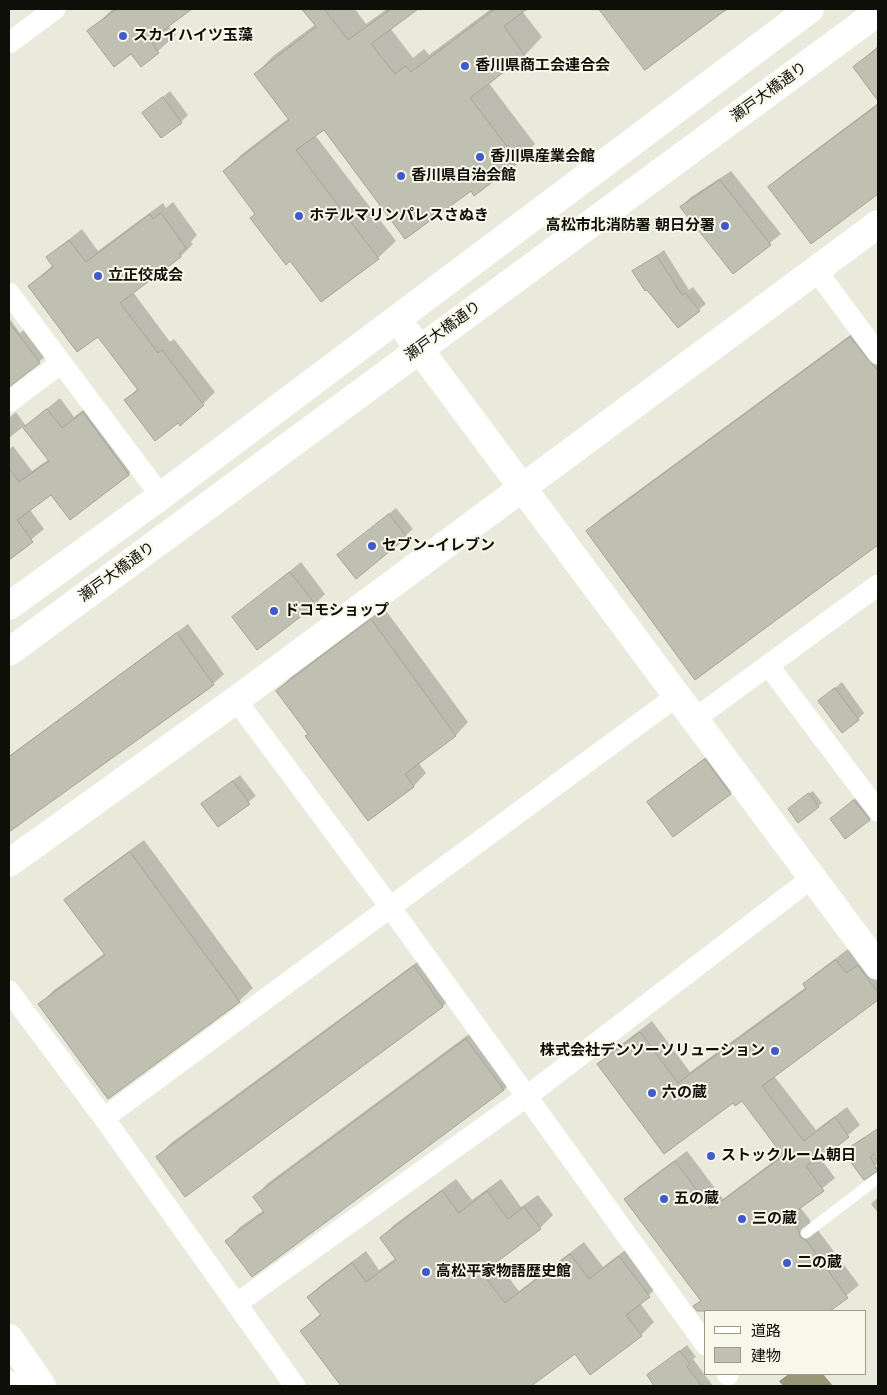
<!DOCTYPE html>
<html>
<head>
<meta charset="utf-8">
<style>
	body { margin:0 }
	#map { position:relative; width:887px; height:1395px; overflow:hidden; background:#eaeadc; font-family:"Work Sans","Noto Sans JP",sans-serif }
	canvas { display:block }
	.frame { position:absolute; inset:0; border:10px solid #0f0f0a; pointer-events:none }
	.legend { position:absolute; left:704px; top:1310px; width:162px; height:65px; box-sizing:border-box; background:#f7f7ea; border:1px solid #9a9a90; margin:0; padding:6px 9px; list-style:none; font-size:15px; color:#0f0f0a }
	.legend li { display:flex; align-items:center; gap:10px; height:25px }
	.legend b { width:25px; border:1px solid #9a9a90 }
</style>
</head>
<body>
<div id="map">
<canvas width="887" height="1395"></canvas>
<div class="frame"></div>
<ul class="legend">
<li><b style="height:6px;background:#fff"></b>道路</li>
<li><b style="height:14px;background:#bfbfb2"></b>建物</li>
</ul>
</div>
<script>
const c = document.querySelector('canvas').getContext('2d');
c.lineJoin = 'round';
function fill(path, color) {
  c.fillStyle = color;
  c.fill(path, 'evenodd');
}
function trace(path, color, width, dash) {
  c.strokeStyle = color;
  c.lineWidth = width;
  c.lineCap = dash ? 'butt' : 'round';
  c.setLineDash(dash || []);
  c.stroke(path);
}
function label(font, color, halo, rows, align = 'center') {
  c.font = font + ' "Work Sans","Noto Sans JP",sans-serif';
  c.lineWidth = 4;
  c.setLineDash([]);
  c.textBaseline = 'middle';
  c.strokeStyle = halo;
  c.fillStyle = color;
  for (const [text, x, y, turn = 0] of rows) {
    c.save();
    c.translate(x, y);
    c.rotate((+turn || 0) * Math.PI / 180);
    c.textAlign = isNaN(turn) ? turn : align;
    if (halo) c.strokeText(text, 0, 0);
    c.fillText(text, 0, 0);
    c.restore();
  }
}
const water = new Path2D(`
	M 789,1374 L 823,1374 L 833,1386 L 783,1386 L 779,1381 Z`);
const shadow = new Path2D(`
	M 113,9 L 189,9 L 168,25 L 176,35 L 141,66 L 131,53 L 88,32 Z
	M 304,9 L 355,9 L 366,24 L 387,9 L 416,9 L 390,28 L 413,58 L 424,49 L 429,55 L 491,9 L 525,9 L 522,11 L 542,37 L 525,55 L 488,82 L 535,144 L 518,161 L 471,189 L 324,128 L 315,135 L 396,241 L 378,258 L 322,301 L 224,171 L 242,154 L 289,118 L 256,74 L 273,56 L 316,24 Z
	M 601,9 L 725,9 L 646,69 Z
	M 878,46 L 878,99 L 854,67 Z
	M 170,91 L 188,115 L 181,122 L 144,113 Z
	M 878,103 L 878,193 L 811,242 L 770,187 L 782,175 Z
	M 731,171 L 781,234 L 733,272 L 681,207 L 691,197 Z
	M 173,202 L 197,235 L 191,242 L 193,244 L 181,256 L 133,292 L 170,342 L 174,339 L 215,392 L 203,404 L 178,421 L 126,400 L 138,388 L 98,335 L 29,286 L 53,265 L 47,257 L 82,229 L 98,251 L 163,203 L 166,208 Z
	M 664,250 L 689,290 L 693,287 L 706,304 L 678,326 L 634,271 Z
	M 9,318 L 20,333 L 25,329 L 46,356 L 9,385 Z
	M 864,325 L 878,344 L 878,544 L 695,678 L 588,531 L 601,518 Z
	M 60,398 L 74,417 L 95,401 L 141,462 L 129,474 L 70,518 L 52,494 L 30,510 L 44,529 L 9,558 L 9,450 L 13,446 L 32,471 L 49,459 L 24,426 L 9,438 L 9,418 L 16,412 L 26,426 Z
	M 396,508 L 413,529 L 356,577 L 346,549 Z
	M 301,562 L 325,594 L 315,604 L 234,617 Z
	M 384,608 L 468,722 L 456,735 L 418,762 L 426,773 L 414,786 L 369,819 L 277,691 L 290,678 Z
	M 188,624 L 224,674 L 213,684 L 9,830 L 9,756 Z
	M 842,682 L 864,713 L 858,719 L 820,701 Z
	M 716,750 L 740,783 L 730,793 L 649,802 L 659,792 Z
	M 240,775 L 256,796 L 219,825 L 203,804 Z
	M 813,791 L 822,803 L 798,821 L 792,806 Z
	M 861,794 L 876,813 L 870,819 L 831,819 Z
	M 144,840 L 253,988 L 239,1001 L 40,1004 L 54,990 L 105,953 L 66,900 L 80,887 Z
	M 848,949 L 878,966 L 878,999 L 774,1076 L 816,1130 L 847,1107 L 860,1125 L 834,1147 L 832,1144 L 818,1155 L 835,1178 L 800,1207 L 810,1220 L 811,1226 L 817,1229 L 859,1285 L 828,1311 L 706,1311 L 706,1314 L 698,1304 L 702,1300 L 626,1199 L 638,1187 L 687,1151 L 723,1199 L 783,1154 L 742,1099 L 734,1102 L 599,1064 L 610,1053 L 652,1021 L 690,1072 L 806,987 L 804,985 L 816,973 Z
	M 428,954 L 456,993 L 443,1006 L 186,1195 L 157,1157 L 171,1143 Z
	M 480,1026 L 517,1076 L 504,1090 L 227,1241 L 240,1227 L 264,1210 L 255,1197 L 268,1183 Z
	M 878,1129 L 878,1149 L 875,1152 L 878,1156 L 878,1163 L 862,1176 L 844,1152 L 864,1137 L 865,1139 Z
	M 456,1179 L 472,1200 L 501,1179 L 521,1207 L 538,1195 L 553,1215 L 540,1228 L 496,1261 L 519,1291 L 584,1242 L 603,1267 L 633,1244 L 662,1283 L 640,1303 L 654,1322 L 641,1335 L 591,1373 L 575,1352 L 529,1386 L 343,1386 L 302,1331 L 321,1313 L 308,1297 L 322,1284 L 366,1251 L 379,1270 L 396,1258 L 381,1238 L 394,1225 Z
	M 878,1197 L 878,1213 L 871,1204 Z
	M 687,1345 L 696,1357 L 693,1359 L 713,1386 L 656,1386 L 648,1376 Z`);
const building = new Path2D(`
	M 117,9 L 192,9 L 150,40 L 159,53 L 141,67 L 131,54 L 114,67 L 87,31 Z
	M 302,9 L 324,9 L 348,40 L 391,9 L 418,9 L 371,44 L 395,74 L 406,66 L 411,72 L 495,9 L 527,9 L 504,26 L 525,56 L 470,98 L 519,162 L 474,196 L 471,191 L 405,239 L 324,130 L 296,150 L 379,259 L 321,302 L 290,261 L 286,265 L 250,218 L 255,214 L 223,171 L 289,120 L 254,74 L 316,27 Z
	M 599,9 L 727,9 L 645,70 Z
	M 878,48 L 878,101 L 853,67 Z
	M 163,97 L 182,123 L 161,138 L 142,113 Z
	M 878,105 L 878,194 L 811,244 L 768,187 Z
	M 720,180 L 771,245 L 733,274 L 680,207 Z
	M 161,213 L 186,248 L 179,254 L 181,257 L 120,303 L 158,353 L 162,350 L 204,405 L 180,426 L 178,423 L 155,441 L 124,400 L 138,390 L 98,337 L 77,352 L 28,286 L 53,267 L 46,257 L 69,240 L 86,262 L 150,214 L 153,219 Z
	M 657,256 L 682,295 L 685,293 L 700,311 L 678,328 L 647,290 L 645,291 L 632,271 Z
	M 9,322 L 40,363 L 9,387 Z
	M 850,337 L 878,371 L 878,545 L 695,680 L 586,531 Z
	M 47,409 L 62,428 L 83,412 L 129,475 L 70,520 L 51,495 L 17,520 L 33,542 L 9,560 L 9,468 L 19,482 L 49,461 L 23,428 Z
	M 389,514 L 407,537 L 356,579 L 337,555 Z
	M 290,572 L 316,605 L 257,650 L 232,617 Z
	M 371,619 L 456,736 L 405,774 L 414,787 L 368,821 L 305,736 L 308,734 L 276,691 Z
	M 177,633 L 214,685 L 9,832 L 9,757 Z
	M 835,688 L 859,720 L 842,733 L 818,701 Z
	M 705,759 L 731,794 L 673,837 L 647,802 Z
	M 233,781 L 250,804 L 218,827 L 201,804 Z
	M 809,793 L 819,807 L 798,823 L 788,809 Z
	M 854,800 L 870,820 L 845,839 L 830,819 Z
	M 130,852 L 240,1002 L 108,1099 L 38,1004 L 105,955 L 64,900 Z
	M 836,960 L 846,973 L 858,965 L 878,993 L 878,1000 L 762,1086 L 804,1141 L 835,1117 L 849,1137 L 834,1149 L 832,1146 L 806,1166 L 824,1191 L 788,1217 L 799,1231 L 800,1237 L 806,1240 L 848,1298 L 830,1311 L 697,1311 L 693,1306 L 701,1301 L 624,1199 L 675,1161 L 711,1209 L 783,1156 L 742,1101 L 735,1106 L 733,1103 L 664,1154 L 597,1064 L 640,1032 L 678,1083 L 806,989 L 803,984 Z
	M 414,966 L 443,1007 L 185,1197 L 156,1157 Z
	M 466,1039 L 504,1090 L 252,1277 L 225,1241 L 264,1212 L 253,1197 Z
	M 878,1129 L 878,1151 L 870,1157 L 878,1171 L 864,1180 L 843,1152 Z
	M 442,1191 L 459,1213 L 487,1191 L 508,1219 L 524,1207 L 541,1229 L 482,1273 L 505,1303 L 570,1254 L 589,1279 L 619,1256 L 650,1297 L 626,1315 L 642,1336 L 590,1375 L 575,1354 L 531,1386 L 341,1386 L 300,1331 L 321,1315 L 307,1297 L 352,1263 L 366,1282 L 396,1260 L 380,1238 Z
	M 680,1351 L 690,1364 L 687,1367 L 702,1386 L 654,1386 L 647,1375 Z`);
const lane = new Path2D(`
	M 806,1233 L 878,1178`);
const street = new Path2D(`
	M 9,43 L 55,9
	M 816,270 L 878,354
	M 9,293 L 161,496
	M 9,402 L 61,363
	M 768,665 L 878,811
	M 236,700 L 390,907 L 706,1345
	M 696,718 L 878,585
	M 9,991 L 104,1118 L 295,1386
	M 104,1118 L 678,695
	M 236,1304 L 526,1097 L 813,877
	M 727,1374 L 728,1375`);
const secondary = new Path2D(`
	M 408,334 L 878,966
	M 9,606 L 161,496 L 810,9
	M 9,652 L 878,12
	M 9,863 L 236,700 L 878,224
	M 9,1338 L 42,1386
	M 9,1385 L 10,1386`);
const markers = [
	[123,36,5,"#4059cc"],
	[465,66,5,"#4059cc"],
	[480,157,5,"#4059cc"],
	[401,176,5,"#4059cc"],
	[299,216,5,"#4059cc"],
	[725,226,5,"#4059cc"],
	[98,276,5,"#4059cc"],
	[372,546,5,"#4059cc"],
	[274,611,5,"#4059cc"],
	[775,1051,5,"#4059cc"],
	[652,1093,5,"#4059cc"],
	[711,1156,5,"#4059cc"],
	[664,1199,5,"#4059cc"],
	[742,1219,5,"#4059cc"],
	[787,1263,5,"#4059cc"],
	[426,1272,5,"#4059cc"]
];
const poiNames = [
	["スカイハイツ玉藻",133,36],
	["香川県商工会連合会",475,66],
	["香川県産業会館",490,157],
	["香川県自治会館",411,176],
	["ホテルマリンパレスさぬき",309,216],
	["高松市北消防署 朝日分署",715,226,"right"],
	["立正佼成会",108,276],
	["セブン-イレブン",382,546],
	["ドコモショップ",284,611],
	["株式会社デンソーソリューション",765,1051,"right"],
	["六の蔵",662,1093],
	["ストックルーム朝日",721,1156],
	["五の蔵",674,1199],
	["三の蔵",752,1219],
	["二の蔵",797,1263],
	["高松平家物語歴史館",436,1272]
];
const streetNames = [
	["瀬戸大橋通り",769,92,-36],
	["瀬戸大橋通り",443,331,-36],
	["瀬戸大橋通り",117,572,-36]
];
fill(water, '#989776');
fill(shadow, '#0003');
fill(building, '#bfbfb2');
trace(building, '#a3a396', 1);
trace(lane, '#fff', 11);
trace(street, '#fff', 21);
trace(secondary, '#fff', 28);
for (const [x, y, r, color] of markers) {
  const dot = new Path2D();
  dot.arc(x, y, r, 0, 2 * Math.PI);
  c.fillStyle = color;
  c.fill(dot);
  trace(dot, '#f7f7ea', 2);
}
label('bold 15px', '#0f0f0a', '#f7f7ea', poiNames, 'left');
label('15px', '#0f0f0a', '#f7f7ea', streetNames);
</script>
</body>
</html>
